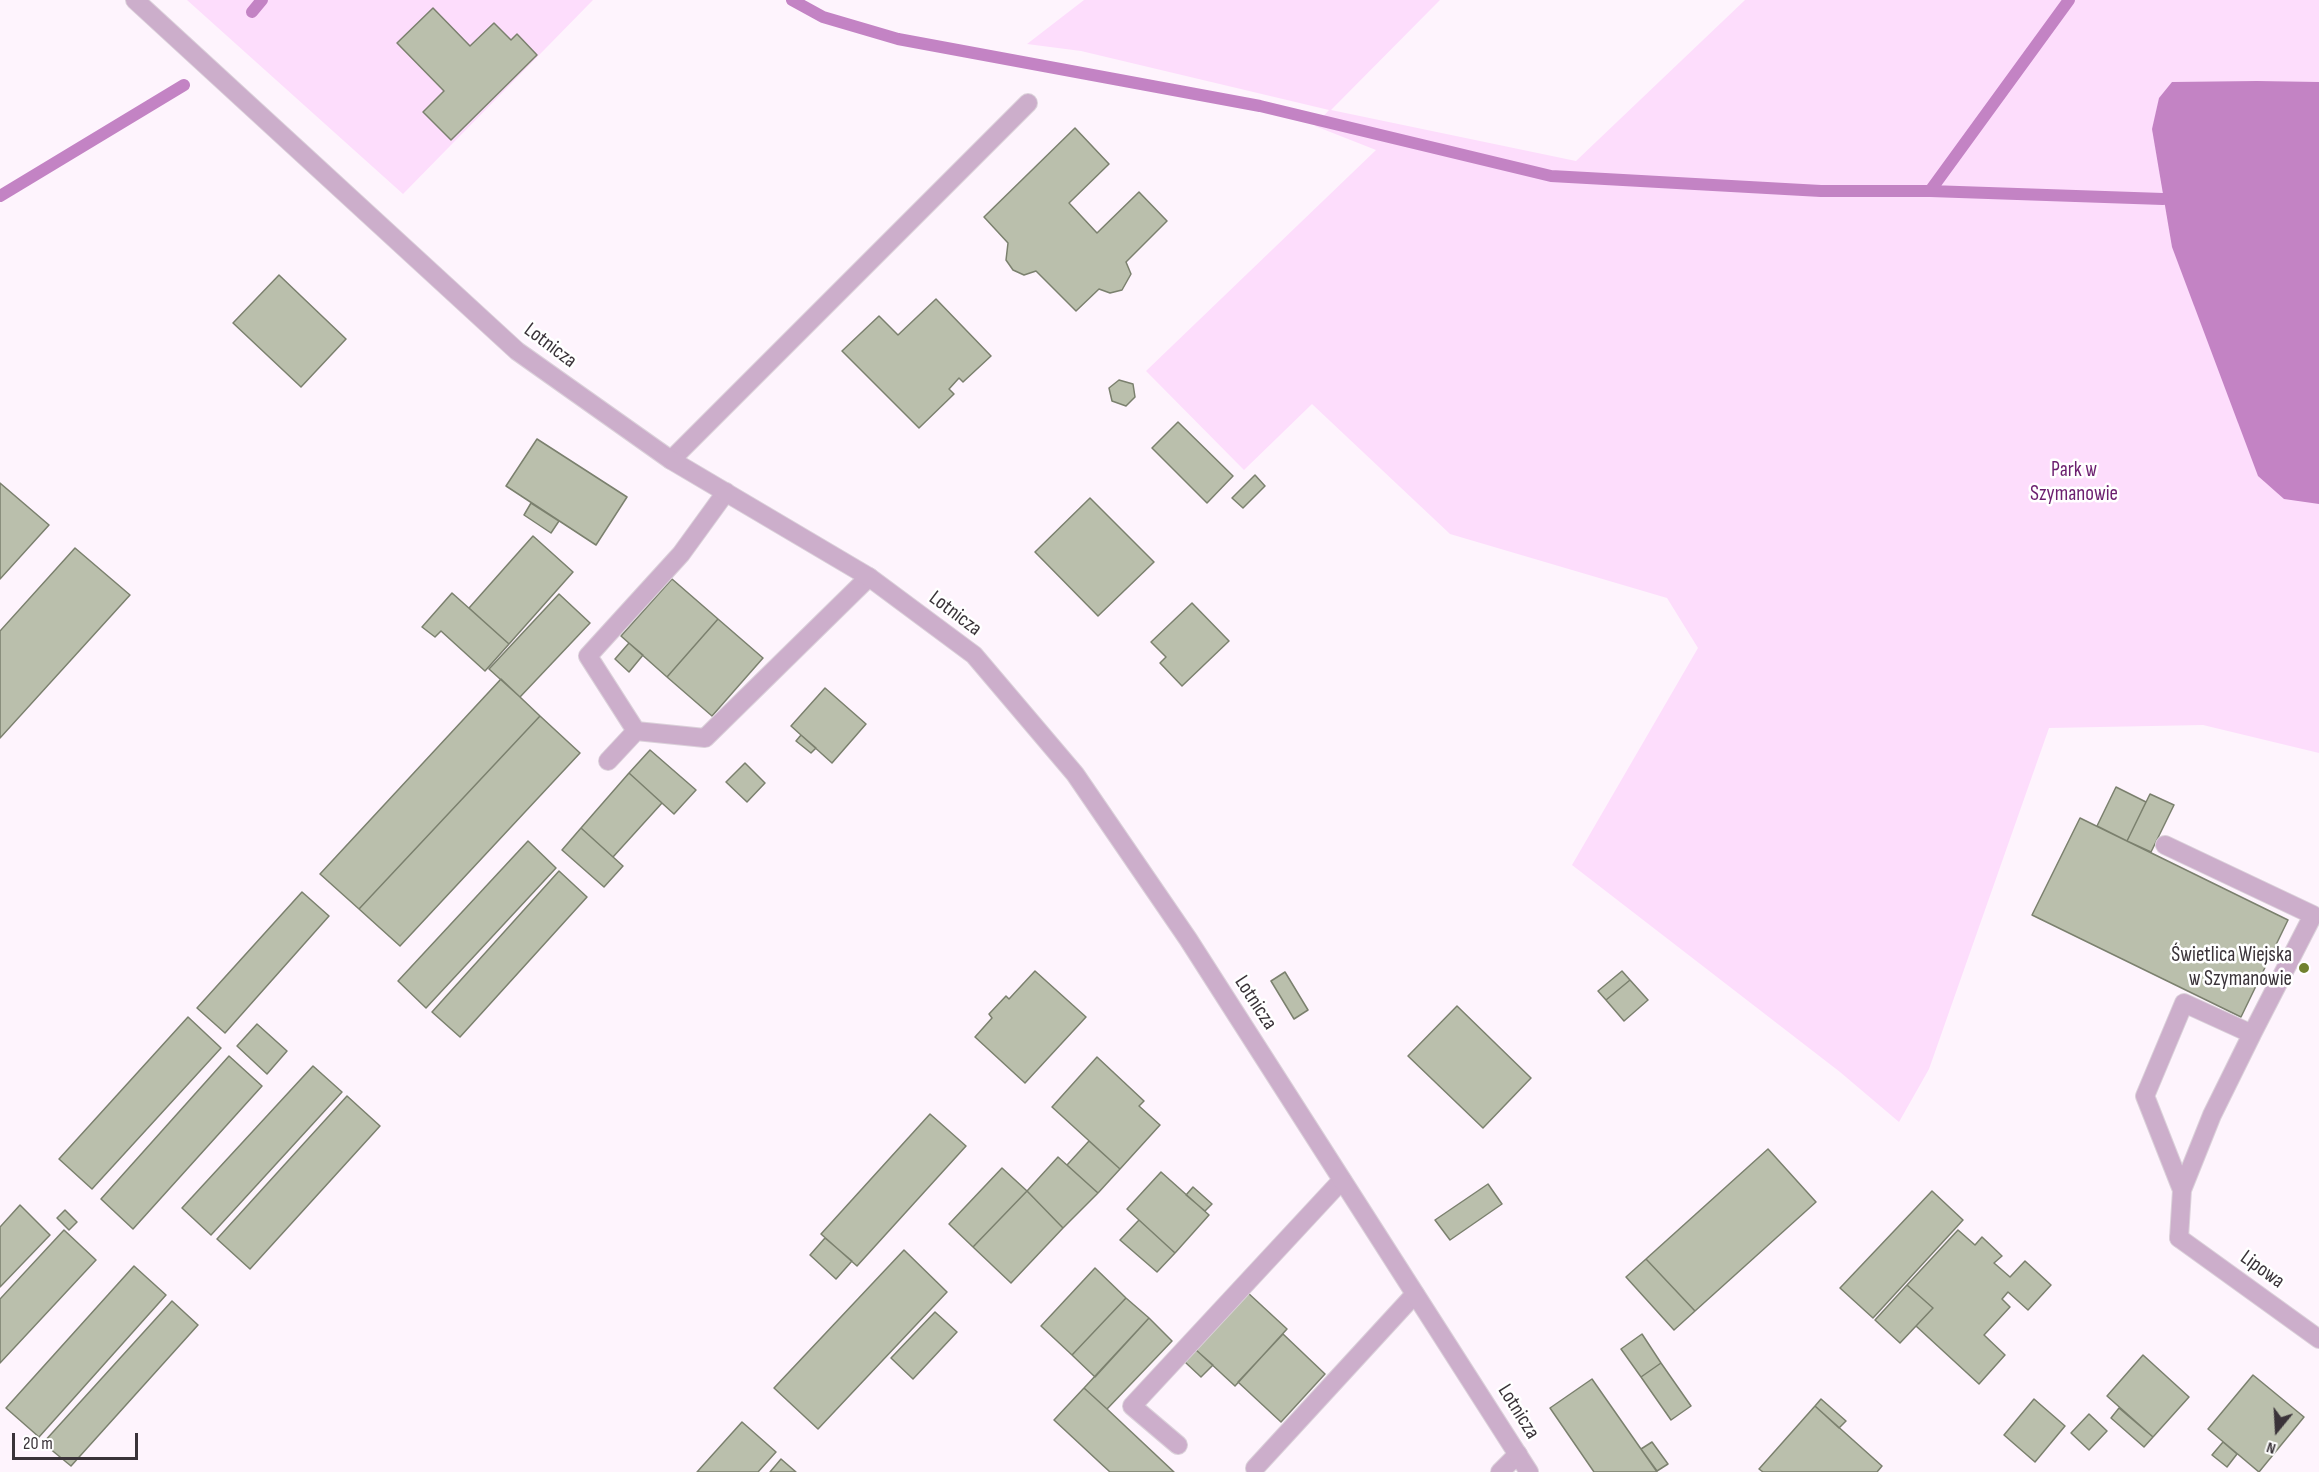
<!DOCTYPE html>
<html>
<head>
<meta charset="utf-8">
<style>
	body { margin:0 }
	#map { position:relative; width:2319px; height:1472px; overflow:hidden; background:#fef4fd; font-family:"Sofia Sans Condensed",sans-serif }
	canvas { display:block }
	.north { position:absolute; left:2247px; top:1400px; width:60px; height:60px; -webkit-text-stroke:4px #fff; paint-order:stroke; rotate:198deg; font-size:16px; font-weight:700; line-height:24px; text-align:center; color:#3a3339 }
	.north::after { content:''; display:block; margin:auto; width:21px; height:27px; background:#3a3339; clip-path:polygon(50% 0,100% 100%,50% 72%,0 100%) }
	.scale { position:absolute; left:12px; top:1433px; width:126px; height:27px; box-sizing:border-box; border:3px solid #3a3339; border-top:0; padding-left:8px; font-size:18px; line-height:21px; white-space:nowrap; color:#3a3339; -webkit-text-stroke:4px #fff; paint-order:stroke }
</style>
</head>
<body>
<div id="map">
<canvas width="2319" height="1472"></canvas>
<div class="north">N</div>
<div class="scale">20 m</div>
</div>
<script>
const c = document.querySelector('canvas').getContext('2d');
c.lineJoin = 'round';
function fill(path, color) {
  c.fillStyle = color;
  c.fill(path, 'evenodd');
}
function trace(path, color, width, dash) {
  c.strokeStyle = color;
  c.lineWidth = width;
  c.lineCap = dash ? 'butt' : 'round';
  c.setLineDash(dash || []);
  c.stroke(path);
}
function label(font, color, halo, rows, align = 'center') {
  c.font = font + ' "Sofia Sans Condensed",sans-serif';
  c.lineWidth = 5;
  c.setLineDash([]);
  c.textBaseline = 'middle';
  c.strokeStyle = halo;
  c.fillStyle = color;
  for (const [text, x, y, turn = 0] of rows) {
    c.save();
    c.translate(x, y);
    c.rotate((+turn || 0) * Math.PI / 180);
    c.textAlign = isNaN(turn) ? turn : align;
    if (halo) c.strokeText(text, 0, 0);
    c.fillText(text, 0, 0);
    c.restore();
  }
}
const green = new Path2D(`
	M 187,0 L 593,0 L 403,194 Z
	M 1084,0 L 1440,0 L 1331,110 L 1576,161 L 1745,0 L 2319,0 L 2319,753 L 2203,725 L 2049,728 L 1929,1069 L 1899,1122 L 1840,1072 L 1572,865 L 1698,648 L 1667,598 L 1450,534 L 1312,404 L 1244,470 L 1146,371 L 1376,150 L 1315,126 L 1329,110 L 1081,51 L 1027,44 Z`);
const water = new Path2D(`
	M 2257,81 L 2319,82 L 2319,504 L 2284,499 L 2258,476 L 2172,247 L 2152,129 L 2159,98 L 2172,82 Z`);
const stream = new Path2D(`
	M 792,0 L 823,17 L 898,39 L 1260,106 L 1551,176 L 1821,191 L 1930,191 L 2163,199
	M 252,12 L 262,0
	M 1930,191 L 2069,0
	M 0,196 L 184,85`);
const building = new Path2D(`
	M 433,8 L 470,46 L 494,23 L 511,40 L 517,34 L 537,55 L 451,140 L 423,112 L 444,91 L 397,43 Z
	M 1075,128 L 1109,164 L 1069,203 L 1097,233 L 1139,192 L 1167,221 L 1126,262 L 1131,274 L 1122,290 L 1110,293 L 1099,289 L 1076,311 L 1036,271 L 1024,275 L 1013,270 L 1006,260 L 1008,243 L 984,217 Z
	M 279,275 L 346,339 L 301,387 L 233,323 Z
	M 936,299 L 991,356 L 963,382 L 959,378 L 949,389 L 954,394 L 919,428 L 842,351 L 879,316 L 898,335 Z
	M 1119,380 L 1133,384 L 1135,397 L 1126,406 L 1112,401 L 1109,388 Z
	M 1178,422 L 1233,476 L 1207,503 L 1152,448 Z
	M 537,439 L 627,497 L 596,545 L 506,486 Z
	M 1255,475 L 1265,486 L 1243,508 L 1232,498 Z
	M 0,483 L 49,525 L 0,579 Z
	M 1090,498 L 1154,562 L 1098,616 L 1035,552 Z
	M 531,503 L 559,521 L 551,533 L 524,515 Z
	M 533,536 L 573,572 L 509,644 L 469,608 Z
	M 75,548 L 130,595 L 0,738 L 0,631 Z
	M 672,579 L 718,619 L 667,677 L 621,636 Z
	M 452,593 L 509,644 L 485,671 L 441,631 L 435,637 L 422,627 Z
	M 559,594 L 590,623 L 520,697 L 489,669 Z
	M 1192,603 L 1229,641 L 1182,686 L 1160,663 L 1166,657 L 1151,642 Z
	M 718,619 L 763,658 L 712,716 L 667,677 Z
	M 629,643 L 643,655 L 629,672 L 615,659 Z
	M 501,679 L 540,716 L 359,909 L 320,874 Z
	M 825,688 L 866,724 L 832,763 L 791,726 Z
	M 540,716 L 580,753 L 400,946 L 359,909 Z
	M 801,735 L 816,748 L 811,753 L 796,741 Z
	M 650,750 L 696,790 L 674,814 L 629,773 Z
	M 745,763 L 765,783 L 747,802 L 726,782 Z
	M 629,773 L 662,803 L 613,857 L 581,828 Z
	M 2116,787 L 2146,802 L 2127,841 L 2097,826 Z
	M 2150,794 L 2174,805 L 2151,852 L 2127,841 Z
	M 2080,818 L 2288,920 L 2241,1017 L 2032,915 Z
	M 581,828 L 623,866 L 604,887 L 562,850 Z
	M 528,841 L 556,868 L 426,1008 L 398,981 Z
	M 559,871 L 587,897 L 460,1037 L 432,1012 Z
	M 302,892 L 329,916 L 225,1033 L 197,1008 Z
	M 1035,971 L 1086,1017 L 1025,1083 L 975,1037 L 992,1018 L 989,1014 L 1006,996 L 1009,999 Z
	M 1622,971 L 1630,980 L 1606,1000 L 1598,991 Z
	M 1285,972 L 1308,1010 L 1294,1019 L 1271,981 Z
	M 1630,980 L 1648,1000 L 1624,1021 L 1606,1000 Z
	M 1457,1006 L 1531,1078 L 1483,1128 L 1408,1056 Z
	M 188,1017 L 221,1048 L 92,1189 L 59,1159 Z
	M 257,1024 L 287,1051 L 267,1074 L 237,1046 Z
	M 229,1056 L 262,1086 L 133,1229 L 101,1199 Z
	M 1097,1057 L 1144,1101 L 1139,1106 L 1160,1125 L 1120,1169 L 1052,1107 Z
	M 313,1066 L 342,1092 L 211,1235 L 182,1208 Z
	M 347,1096 L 380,1126 L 250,1269 L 217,1239 Z
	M 930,1114 L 966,1146 L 857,1266 L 821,1234 Z
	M 1089,1141 L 1120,1169 L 1098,1193 L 1067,1165 Z
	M 1768,1149 L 1816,1202 L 1695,1311 L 1646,1259 Z
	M 1058,1157 L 1098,1193 L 1063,1228 L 1027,1191 Z
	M 1002,1168 L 1027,1191 L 973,1247 L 949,1224 Z
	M 1161,1172 L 1209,1215 L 1175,1253 L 1127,1209 Z
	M 1488,1184 L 1502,1204 L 1450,1240 L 1435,1220 Z
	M 1193,1187 L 1212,1204 L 1205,1211 L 1186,1195 Z
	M 1027,1191 L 1063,1228 L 1011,1283 L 973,1247 Z
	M 1932,1191 L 1963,1220 L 1873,1318 L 1840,1288 Z
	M 20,1205 L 50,1235 L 0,1287 L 0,1227 Z
	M 65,1210 L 77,1222 L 69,1230 L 57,1218 Z
	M 1139,1220 L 1175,1253 L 1157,1272 L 1120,1240 Z
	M 64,1230 L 96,1260 L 0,1363 L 0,1299 Z
	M 1958,1230 L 1975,1245 L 1982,1237 L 2002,1256 L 1994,1263 L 2010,1277 L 2025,1261 L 2051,1285 L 2028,1310 L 2008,1292 L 2002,1299 L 2010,1307 L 1984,1335 L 2005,1355 L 1979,1384 L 1916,1326 L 1933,1308 L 1907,1285 Z
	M 825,1238 L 852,1261 L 836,1279 L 810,1255 Z
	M 904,1250 L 947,1292 L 818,1429 L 774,1388 Z
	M 1646,1259 L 1695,1311 L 1674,1330 L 1626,1277 Z
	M 134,1266 L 166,1295 L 39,1437 L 6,1408 Z
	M 1095,1268 L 1126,1298 L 1072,1355 L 1041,1326 Z
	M 1907,1285 L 1933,1308 L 1900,1343 L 1875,1320 Z
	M 1247,1292 L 1287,1329 L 1235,1386 L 1194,1348 Z
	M 1126,1298 L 1149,1318 L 1095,1377 L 1072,1355 Z
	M 172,1301 L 198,1325 L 71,1466 L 43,1443 Z
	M 935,1312 L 957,1332 L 913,1379 L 891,1358 Z
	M 1149,1318 L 1172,1341 L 1107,1409 L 1084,1388 Z
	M 1283,1334 L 1325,1374 L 1281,1422 L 1238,1382 Z
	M 1642,1334 L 1661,1363 L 1641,1377 L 1621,1349 Z
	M 1196,1350 L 1213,1365 L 1201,1377 L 1185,1362 Z
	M 2143,1355 L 2189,1397 L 2153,1437 L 2107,1396 Z
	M 1661,1363 L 1691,1406 L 1671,1420 L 1641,1377 Z
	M 2253,1375 L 2304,1417 L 2259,1472 L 2208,1429 Z
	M 1592,1379 L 1641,1449 L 1657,1472 L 1594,1472 L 1550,1408 Z
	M 1084,1388 L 1107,1409 L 1174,1472 L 1110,1472 L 1054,1420 Z
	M 1821,1399 L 1846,1421 L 1839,1428 L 1815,1406 Z
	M 2034,1399 L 2065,1426 L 2035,1462 L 2004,1435 Z
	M 1815,1406 L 1882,1466 L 1877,1472 L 1763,1472 L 1759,1469 Z
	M 2119,1408 L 2153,1437 L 2144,1447 L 2111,1418 Z
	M 2089,1414 L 2107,1431 L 2089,1450 L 2071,1433 Z
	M 742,1422 L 776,1452 L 758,1472 L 697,1472 Z
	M 1652,1442 L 1668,1464 L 1657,1471 L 1641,1449 Z
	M 2223,1442 L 2237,1454 L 2227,1467 L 2212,1455 Z
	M 781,1459 L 796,1472 L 770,1472 Z`);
const service = new Path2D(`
	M 671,460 L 1028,103
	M 636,731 L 588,656 L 681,554 L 726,492
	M 608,761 L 636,731 L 705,738 L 869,577
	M 2165,845 L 2313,915 L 2252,1034 L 2184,1003 L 2145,1096 L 2182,1190 L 2179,1238
	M 2182,1190 L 2212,1115 L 2252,1034
	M 1178,1445 L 1132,1406 L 1342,1180
	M 1255,1468 L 1415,1294
	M 1500,1472 L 1518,1454`);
const minor = new Path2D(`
	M 135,0 L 517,351 L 671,460 L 869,577 L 974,655 L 1075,774 L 1188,939 L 1529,1472
	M 2179,1238 L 2319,1339`);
const markers = [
	[2304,968,6,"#71812f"]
];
const streetNames = [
	["Lotnicza",550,346,37],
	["Lotnicza",955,614,37],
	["Lotnicza",1255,1003,57],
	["Lipowa",2262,1270,36],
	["Lotnicza",1518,1412,58]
];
const parkNames = [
	["Park w",2074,471],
	["Szymanowie",2074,495]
];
const poiNames = [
	["Świetlica Wiejska",2292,956],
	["w Szymanowie",2292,980]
];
fill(green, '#fdddfc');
fill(water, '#c383c4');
trace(stream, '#c383c4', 12);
fill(building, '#babfac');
trace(building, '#7b806e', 1.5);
trace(service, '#dbd1da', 20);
trace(minor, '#dbd1da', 20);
trace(service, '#ccaecb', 18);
trace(minor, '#ccaecb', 18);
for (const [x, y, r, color] of markers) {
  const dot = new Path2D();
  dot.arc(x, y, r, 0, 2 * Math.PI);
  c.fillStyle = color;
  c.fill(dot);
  trace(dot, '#fff', 2);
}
label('21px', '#3a3339', '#fff', streetNames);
label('21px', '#6c1f6f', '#fff', parkNames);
label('21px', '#3a3339', '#fff', poiNames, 'right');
</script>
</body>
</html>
